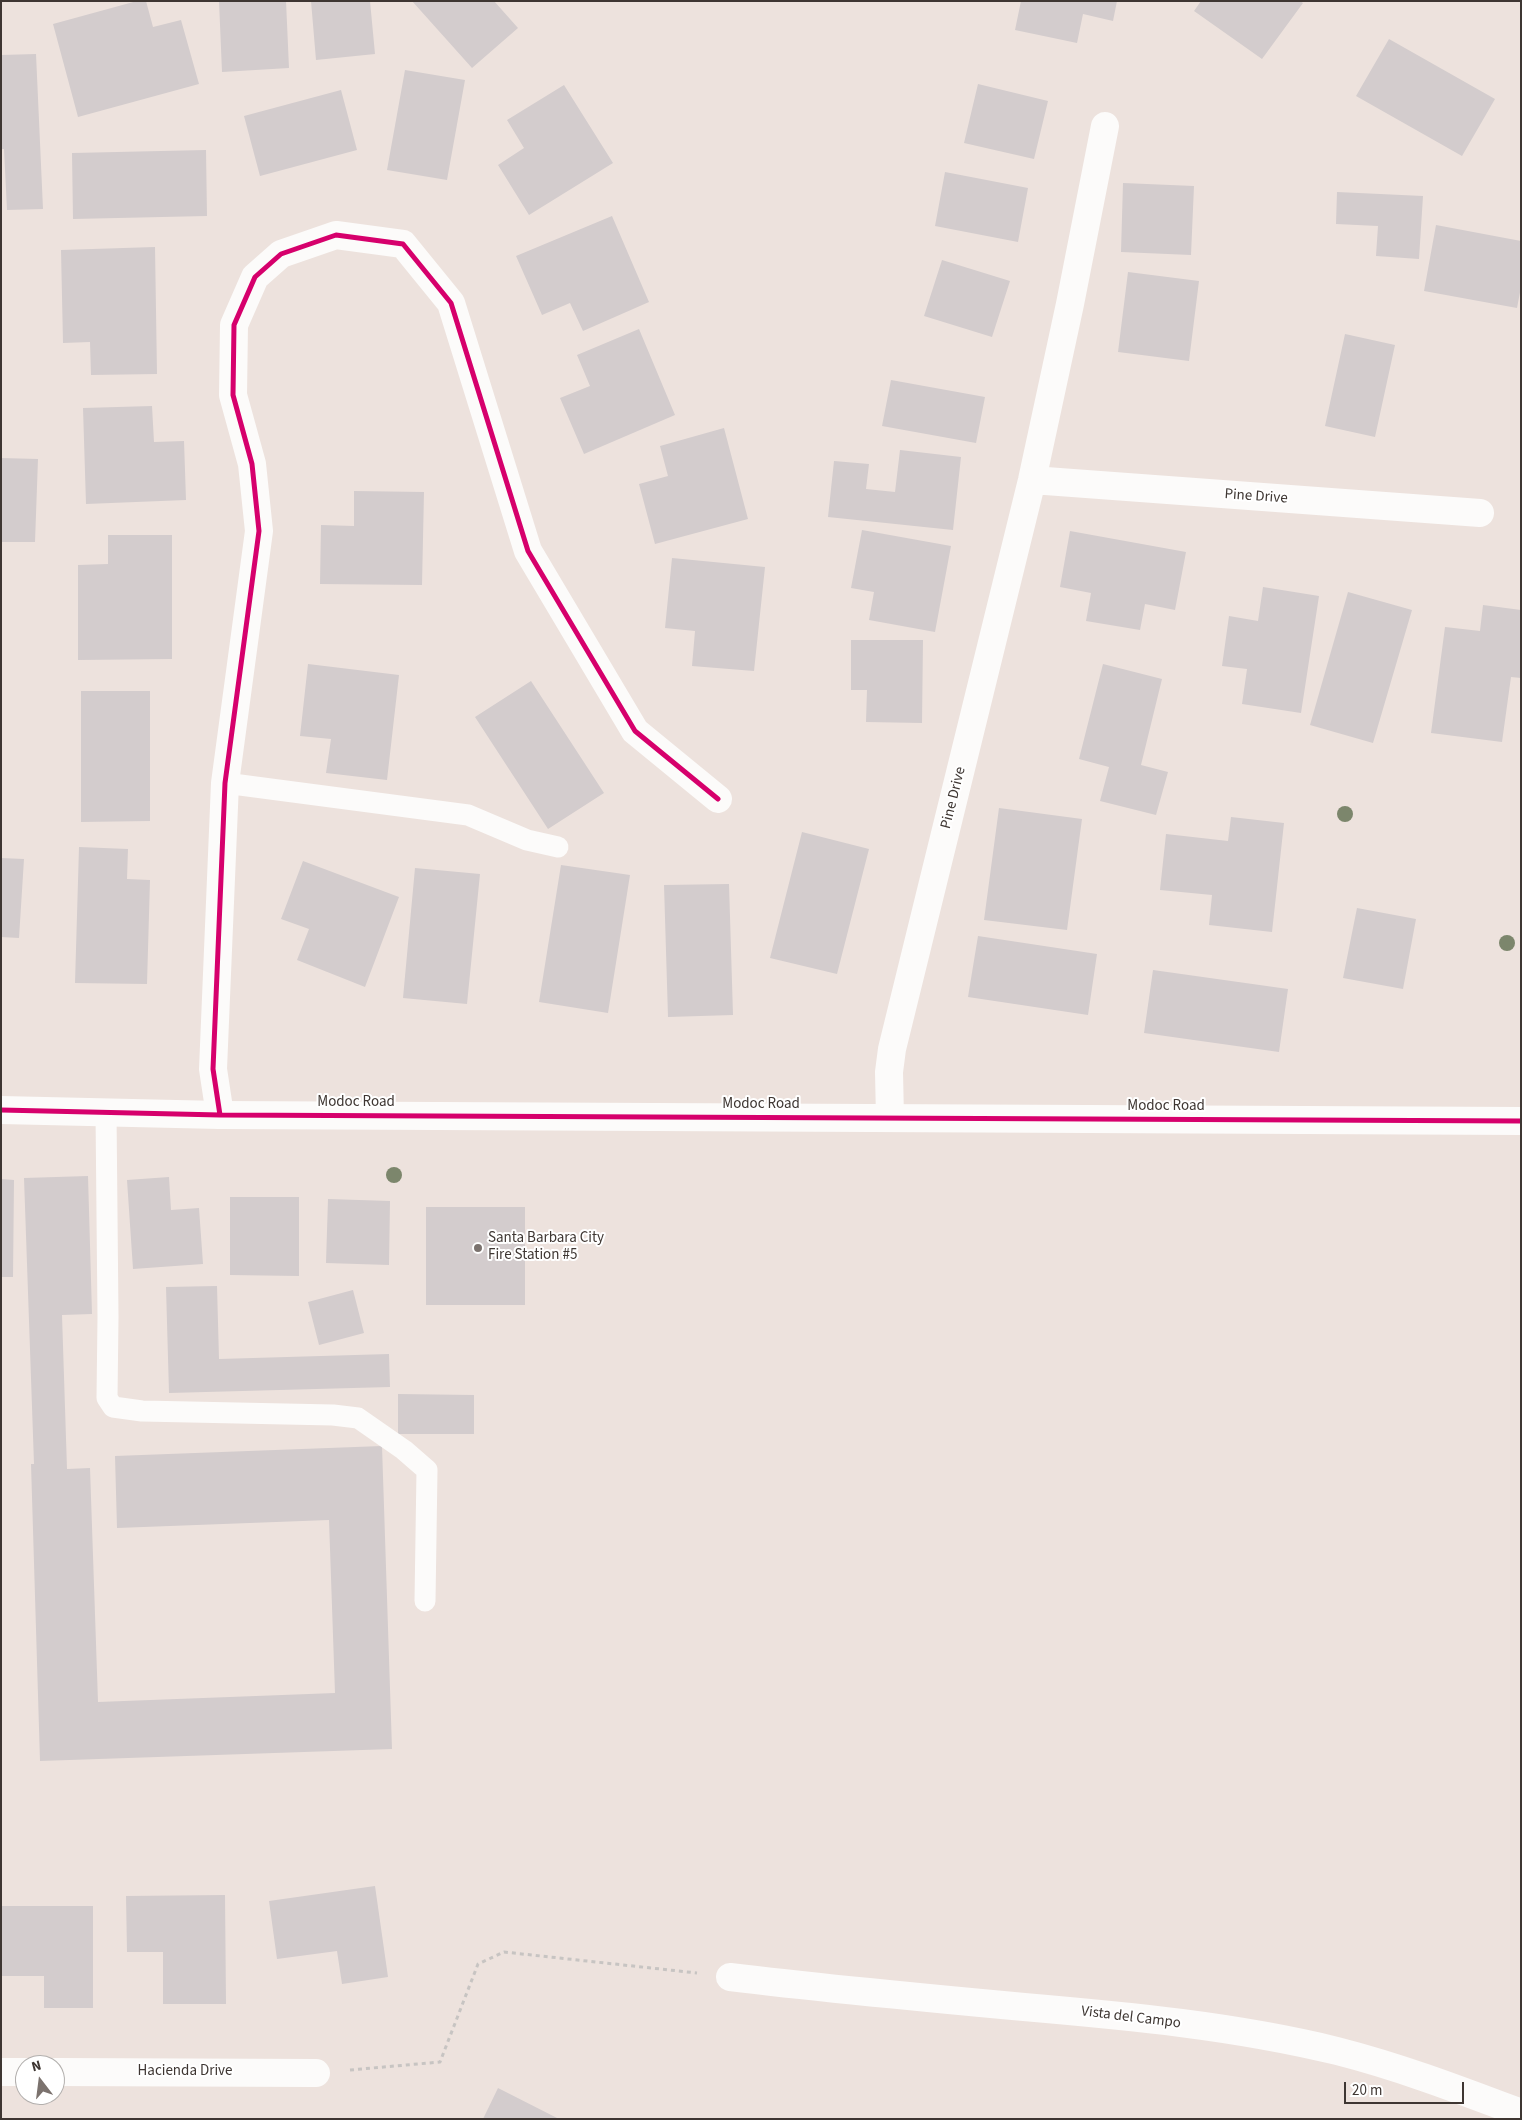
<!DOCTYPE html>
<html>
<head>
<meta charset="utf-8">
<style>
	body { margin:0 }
	#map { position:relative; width:1522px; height:2120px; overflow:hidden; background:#ede2dd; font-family:"Source Sans 3",sans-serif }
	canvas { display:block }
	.frame { position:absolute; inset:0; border:2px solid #3e3632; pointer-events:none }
	.north { position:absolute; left:15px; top:2055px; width:50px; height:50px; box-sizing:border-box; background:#fff; border:1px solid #b2afad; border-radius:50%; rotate:345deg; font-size:14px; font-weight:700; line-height:20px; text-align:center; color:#3e3632 }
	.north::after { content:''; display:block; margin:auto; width:18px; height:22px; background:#7b726e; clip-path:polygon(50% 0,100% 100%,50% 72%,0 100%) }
	.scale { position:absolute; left:1344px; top:2082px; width:120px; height:22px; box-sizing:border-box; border:2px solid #3e3632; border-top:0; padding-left:6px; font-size:15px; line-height:18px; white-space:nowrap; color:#3e3632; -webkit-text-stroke:4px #fff; paint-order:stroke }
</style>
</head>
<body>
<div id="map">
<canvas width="1522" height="2120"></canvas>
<div class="frame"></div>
<div class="north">N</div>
<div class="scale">20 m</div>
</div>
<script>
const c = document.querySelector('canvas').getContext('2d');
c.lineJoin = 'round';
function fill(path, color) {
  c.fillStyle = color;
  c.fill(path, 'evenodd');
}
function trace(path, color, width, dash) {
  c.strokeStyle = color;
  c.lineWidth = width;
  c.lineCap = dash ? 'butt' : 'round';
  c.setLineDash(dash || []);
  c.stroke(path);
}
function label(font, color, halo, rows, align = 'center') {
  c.font = font + ' "Source Sans 3",sans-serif';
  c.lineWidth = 4;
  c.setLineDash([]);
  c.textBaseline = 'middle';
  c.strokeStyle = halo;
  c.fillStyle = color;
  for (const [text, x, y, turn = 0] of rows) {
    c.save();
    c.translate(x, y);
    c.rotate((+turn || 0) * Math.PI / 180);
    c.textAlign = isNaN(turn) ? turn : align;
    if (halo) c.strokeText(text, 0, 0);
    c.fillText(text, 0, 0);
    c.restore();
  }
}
const building = new Path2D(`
	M 137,1 L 146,1 L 153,27 L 181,20 L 199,84 L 78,117 L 53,24 Z
	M 219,1 L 286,1 L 289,68 L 222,72 Z
	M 311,1 L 370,1 L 375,54 L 316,60 Z
	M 412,1 L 494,1 L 518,28 L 472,68 Z
	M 1021,1 L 1117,1 L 1113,21 L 1083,14 L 1077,43 L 1015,30 Z
	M 1201,1 L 1300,1 L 1303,3 L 1262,59 L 1194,11 Z
	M 1389,39 L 1495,99 L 1462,156 L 1356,96 Z
	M 36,54 L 43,209 L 7,210 L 4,149 L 1,149 L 1,55 Z
	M 405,70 L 465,80 L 447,180 L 387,170 Z
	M 978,84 L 1048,101 L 1034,159 L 964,143 Z
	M 564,85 L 613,163 L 529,215 L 498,165 L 524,148 L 507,120 Z
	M 341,90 L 357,150 L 260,176 L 244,116 Z
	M 206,150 L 207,216 L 73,219 L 72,153 Z
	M 945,172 L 1028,188 L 1018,242 L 935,226 Z
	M 1123,183 L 1194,186 L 1191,255 L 1121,252 Z
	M 1337,192 L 1423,196 L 1419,259 L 1376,256 L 1378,226 L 1336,224 Z
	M 612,216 L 649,302 L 583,331 L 570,303 L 542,315 L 516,256 Z
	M 1436,225 L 1521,241 L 1521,287 L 1517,308 L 1424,291 Z
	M 155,247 L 157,374 L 91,375 L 90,342 L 63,343 L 61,250 Z
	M 942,260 L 1010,281 L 992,337 L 924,316 Z
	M 1128,272 L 1199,281 L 1189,361 L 1118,352 Z
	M 639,329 L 675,415 L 584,454 L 560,398 L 590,386 L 577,355 Z
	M 1345,334 L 1395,345 L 1375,437 L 1325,426 Z
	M 891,380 L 985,397 L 976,443 L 882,426 Z
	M 152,406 L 154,442 L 184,441 L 186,500 L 86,504 L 83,408 Z
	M 724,428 L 748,519 L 655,544 L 639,484 L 668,476 L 660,446 Z
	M 900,450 L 961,457 L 953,530 L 828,517 L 834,461 L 869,464 L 866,489 L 895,492 Z
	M 1,458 L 38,459 L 35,542 L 1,542 Z
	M 354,491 L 424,492 L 422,585 L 320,584 L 321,525 L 354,526 Z
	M 862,530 L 951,546 L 935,632 L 869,620 L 874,592 L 851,588 Z
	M 1070,531 L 1186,552 L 1175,610 L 1145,604 L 1140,630 L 1086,621 L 1091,593 L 1060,587 Z
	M 108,535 L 172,535 L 172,659 L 78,660 L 78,565 L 108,564 Z
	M 672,558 L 765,567 L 754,671 L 692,666 L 695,631 L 665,628 Z
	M 1263,587 L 1319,596 L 1301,713 L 1242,704 L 1247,669 L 1222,666 L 1229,616 L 1258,621 Z
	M 1348,592 L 1412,610 L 1373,743 L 1310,725 Z
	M 1483,605 L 1521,610 L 1521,678 L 1511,677 L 1502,742 L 1431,733 L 1445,627 L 1480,631 Z
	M 851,640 L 923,640 L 922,723 L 866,722 L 867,690 L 851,690 Z
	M 308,664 L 399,675 L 387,780 L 326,773 L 331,739 L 300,736 Z
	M 1103,664 L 1162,679 L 1141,765 L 1168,772 L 1156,815 L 1100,801 L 1109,767 L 1079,759 Z
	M 531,681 L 604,793 L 548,829 L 475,717 Z
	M 81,691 L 150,691 L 150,821 L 81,822 Z
	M 999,808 L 1082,819 L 1067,930 L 984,920 Z
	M 1231,817 L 1284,823 L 1272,932 L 1209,925 L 1212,895 L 1160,890 L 1166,834 L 1228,841 Z
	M 802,832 L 869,849 L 837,974 L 770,958 Z
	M 79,847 L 128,849 L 127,879 L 150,880 L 147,984 L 75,983 Z
	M 1,858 L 24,859 L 19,938 L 1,937 Z
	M 303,861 L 399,897 L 365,987 L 297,960 L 309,929 L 281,919 Z
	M 561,865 L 630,875 L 608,1013 L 539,1002 Z
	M 415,868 L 480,874 L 467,1004 L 403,998 Z
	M 729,884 L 733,1015 L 668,1017 L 664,885 Z
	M 1357,908 L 1416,919 L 1403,989 L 1343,978 Z
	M 978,936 L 1097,954 L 1088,1015 L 968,997 Z
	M 1153,970 L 1288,989 L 1279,1052 L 1144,1033 Z
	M 88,1176 L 92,1314 L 62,1315 L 67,1469 L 90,1468 L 98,1702 L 335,1693 L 329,1520 L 117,1528 L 115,1456 L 382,1446 L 392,1749 L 40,1761 L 31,1464 L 34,1464 L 24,1178 Z
	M 169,1177 L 171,1210 L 199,1208 L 203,1264 L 133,1269 L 127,1180 Z
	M 1,1179 L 14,1180 L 13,1277 L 1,1277 Z
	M 230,1197 L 299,1197 L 299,1276 L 230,1275 Z
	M 328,1199 L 390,1201 L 389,1265 L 326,1263 Z
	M 426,1207 L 525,1207 L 525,1305 L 426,1305 Z
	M 217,1286 L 219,1359 L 389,1354 L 390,1387 L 169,1393 L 166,1287 Z
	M 353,1290 L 364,1333 L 319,1345 L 308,1302 Z
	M 398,1394 L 474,1395 L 474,1434 L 398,1434 Z
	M 375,1886 L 388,1977 L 342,1984 L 337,1951 L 277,1959 L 269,1901 Z
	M 225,1895 L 226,2004 L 163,2004 L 163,1952 L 127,1952 L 126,1896 Z
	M 1,1906 L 93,1906 L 93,2008 L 44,2008 L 44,1976 L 1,1976 Z
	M 498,2088 L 559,2119 L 483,2119 Z`);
const path = new Path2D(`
	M 350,2070 L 440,2062 L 478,1964 L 504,1952 L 697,1973`);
const lane = new Path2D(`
	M 225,783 L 468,815 L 527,840 L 558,847
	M 106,1112 L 108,1317 L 107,1398 L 113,1407 L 142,1411 L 333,1415 L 358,1418 L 404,1450 L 427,1470 L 425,1601`);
const street = new Path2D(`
	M 1032,480 L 1480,513
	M 220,1115 L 213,1069 L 225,783 L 259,531 L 252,464 L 233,395 L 234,325 L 255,277 L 281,254 L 336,235 L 403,244 L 451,303 L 528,551 L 635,731 L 718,799
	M 890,1118 L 889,1072 L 892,1049 L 1032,480 L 1070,304 L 1105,126
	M 730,1977 C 828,1989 926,1998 1024,2007 C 1128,2016 1235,2026 1337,2051 C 1400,2067 1460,2090 1521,2113
	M 1,2072 L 25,2072
	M 55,2072 L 316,2073`);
const secondary = new Path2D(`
	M 1,1110 L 220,1115 L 1521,1121`);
const cycleway = new Path2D(`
	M 1,1110 L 220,1115 L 1521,1121
	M 220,1115 L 213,1069 L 225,783 L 259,531 L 252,464 L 233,395 L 234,325 L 255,277 L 281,254 L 336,235 L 403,244 L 451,303 L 528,551 L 635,731 L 718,799`);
const trees = [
	[1345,814],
	[1507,943],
	[394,1175]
];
const markers = [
	[478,1248,5,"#7b726e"]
];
const streetNames = [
	["Pine Drive",1256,497,4],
	["Pine Drive",954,798,-76],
	["Modoc Road",356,1103],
	["Modoc Road",761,1105],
	["Modoc Road",1166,1107],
	["Vista del Campo",1131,2018,7],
	["Hacienda Drive",185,2072]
];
const poiNames = [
	["Santa Barbara City",488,1239],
	["Fire Station #5",488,1256]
];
fill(building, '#d3cccd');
trace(path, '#c7c4c2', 3, [4, 4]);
trace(lane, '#fcfbfa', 21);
trace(street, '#fcfbfa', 28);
trace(secondary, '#fcfbfa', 28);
trace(cycleway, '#d6006c', 5);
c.fillStyle = '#7c866c';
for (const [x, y] of trees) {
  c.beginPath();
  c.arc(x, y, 8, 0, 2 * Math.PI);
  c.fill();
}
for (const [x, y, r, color] of markers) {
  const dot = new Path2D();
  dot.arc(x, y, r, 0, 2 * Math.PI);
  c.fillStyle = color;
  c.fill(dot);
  trace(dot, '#fff', 2);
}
label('15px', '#3e3632', '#fff', streetNames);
label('15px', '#3e3632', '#fff', poiNames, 'left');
</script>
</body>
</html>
